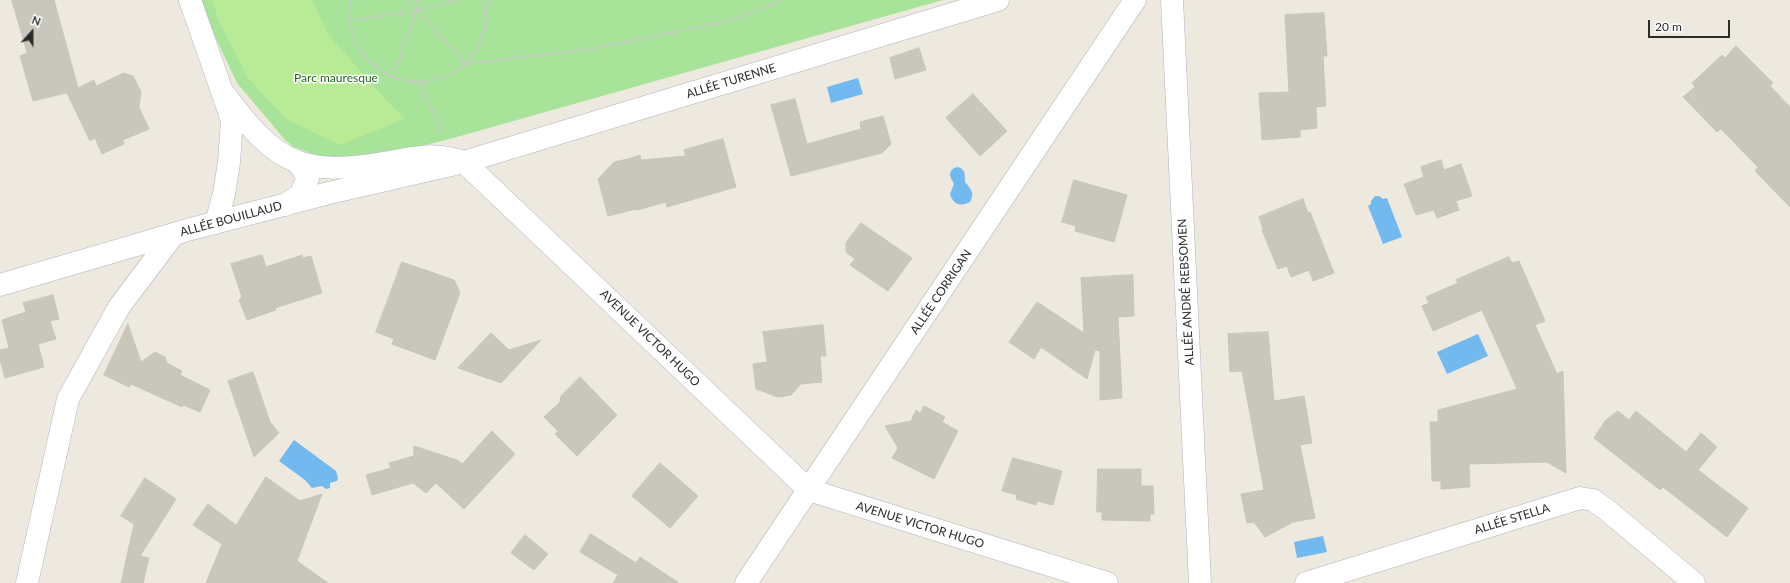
<!DOCTYPE html>
<html>
<head>
<meta charset="utf-8">
<style>
	body { margin:0 }
	#map { position:relative; width:1790px; height:583px; overflow:hidden; background:#ede9de; font-family:Lato,sans-serif }
	canvas { display:block }
	.north { position:absolute; left:12px; top:12px; width:40px; height:40px; -webkit-text-stroke:3px #fff; paint-order:stroke; rotate:21deg; font-size:11px; font-weight:700; line-height:16px; text-align:center; color:#2b2b2b }
	.north::after { content:''; display:block; margin:auto; width:14px; height:18px; background:#2b2b2b; clip-path:polygon(50% 0,100% 100%,50% 72%,0 100%) }
	.scale { position:absolute; left:1648px; top:20px; width:82px; height:18px; box-sizing:border-box; border:2px solid #2b2b2b; border-top:0; padding-left:5px; font-size:12px; line-height:14px; white-space:nowrap; color:#2b2b2b; -webkit-text-stroke:3px #fff; paint-order:stroke }
</style>
</head>
<body>
<div id="map">
<canvas width="1790" height="583"></canvas>
<div class="north">N</div>
<div class="scale">20 m</div>
</div>
<script>
const c = document.querySelector('canvas').getContext('2d');
c.lineJoin = 'round';
function fill(path, color) {
  c.fillStyle = color;
  c.fill(path, 'evenodd');
}
function trace(path, color, width, dash) {
  c.strokeStyle = color;
  c.lineWidth = width;
  c.lineCap = dash ? 'butt' : 'round';
  c.setLineDash(dash || []);
  c.stroke(path);
}
function label(font, color, halo, rows, align = 'center') {
  c.font = font + ' Lato,sans-serif';
  c.lineWidth = 3;
  c.setLineDash([]);
  c.textBaseline = 'middle';
  c.strokeStyle = halo;
  c.fillStyle = color;
  for (const [text, x, y, turn = 0] of rows) {
    c.save();
    c.translate(x, y);
    c.rotate((+turn || 0) * Math.PI / 180);
    c.textAlign = isNaN(turn) ? turn : align;
    if (halo) c.strokeText(text, 0, 0);
    c.fillText(text, 0, 0);
    c.restore();
  }
}
const green = new Path2D(`
	M 198,0 L 943,0 L 446,140 L 404,150 L 334,158 L 316,155 L 294,147 L 286,141 L 237,83 Z`);
const pitch = new Path2D(`
	M 212,0 L 312,0 L 328,34 L 374,87 L 405,119 L 340,145 L 286,119 L 248,78 L 218,19 Z`);
const water = new Path2D(`
	M 858,78 L 863,94 L 831,103 L 827,87 Z
	M 958,167 C 967,170 964,175 965,182 C 971,189 975,193 970,202 C 960,207 953,204 950,194 L 954,184 C 951,178 947,173 954,168 Z
	M 1375,196 L 1379,196 L 1383,199 L 1387,198 L 1402,237 L 1383,244 L 1368,206 L 1371,204 L 1371,201 Z
	M 1478,334 L 1488,356 L 1447,374 L 1437,352 Z
	M 294,440 L 336,471 L 338,478 L 337,481 L 330,483 L 330,488 L 326,489 L 322,486 L 312,488 L 305,480 L 279,461 Z
	M 1323,536 L 1327,552 L 1297,558 L 1294,542 Z`);
const building = new Path2D(`
	M 12,0 L 54,0 L 78,88 L 94,80 L 96,86 L 124,73 L 133,76 L 141,92 L 139,107 L 149,129 L 123,140 L 124,144 L 102,154 L 95,138 L 90,141 L 67,93 L 70,92 L 33,101 L 20,56 L 27,53 Z
	M 1324,13 L 1327,56 L 1323,56 L 1326,106 L 1316,107 L 1317,128 L 1300,130 L 1300,137 L 1262,140 L 1259,93 L 1289,92 L 1285,15 Z
	M 1736,46 L 1773,83 L 1770,86 L 1790,107 L 1790,207 L 1755,171 L 1758,167 L 1721,129 L 1717,132 L 1683,97 L 1695,87 L 1692,83 L 1722,55 L 1725,58 Z
	M 919,48 L 926,70 L 895,79 L 890,58 Z
	M 973,94 L 1007,131 L 980,156 L 946,118 Z
	M 795,99 L 807,144 L 861,129 L 860,122 L 883,116 L 891,144 L 882,153 L 791,176 L 771,105 Z
	M 723,139 L 736,187 L 667,207 L 666,202 L 637,210 L 636,209 L 608,216 L 598,179 L 614,162 L 628,159 L 640,155 L 641,160 L 686,156 L 684,150 Z
	M 1441,160 L 1444,170 L 1461,164 L 1472,196 L 1456,201 L 1459,210 L 1437,218 L 1434,210 L 1416,215 L 1404,184 L 1424,177 L 1421,167 Z
	M 1074,180 L 1127,195 L 1114,242 L 1075,231 L 1076,226 L 1062,222 Z
	M 1303,199 L 1308,213 L 1310,212 L 1334,273 L 1313,281 L 1309,270 L 1291,277 L 1287,266 L 1278,269 L 1262,230 L 1263,229 L 1259,217 Z
	M 861,223 L 912,258 L 888,291 L 850,265 L 855,259 L 846,252 L 846,243 Z
	M 262,255 L 266,267 L 302,255 L 303,258 L 311,256 L 322,293 L 275,308 L 276,310 L 247,320 L 239,300 L 242,297 L 231,264 Z
	M 1509,257 L 1512,263 L 1519,261 L 1545,321 L 1535,325 L 1557,374 L 1563,371 L 1566,473 L 1547,462 L 1469,464 L 1470,487 L 1441,489 L 1441,481 L 1432,481 L 1431,442 L 1430,422 L 1438,422 L 1438,410 L 1517,389 L 1482,310 L 1433,331 L 1422,306 L 1429,303 L 1426,297 L 1458,283 L 1456,280 Z
	M 402,262 L 454,280 L 460,293 L 435,360 L 392,344 L 394,339 L 376,332 Z
	M 1133,275 L 1134,316 L 1118,317 L 1122,398 L 1100,400 L 1100,351 L 1095,350 L 1087,379 L 1041,347 L 1034,359 L 1009,342 L 1037,302 L 1084,333 L 1081,278 Z
	M 53,295 L 59,319 L 50,321 L 56,339 L 38,344 L 44,367 L 5,378 L 0,360 L 0,350 L 9,348 L 2,320 L 26,312 L 23,303 Z
	M 128,324 L 141,362 L 155,352 L 165,357 L 167,363 L 182,371 L 180,375 L 210,390 L 200,412 L 183,405 L 182,407 L 131,384 L 129,387 L 104,375 Z
	M 823,325 L 826,356 L 820,356 L 822,382 L 801,384 L 791,395 L 778,397 L 756,389 L 753,364 L 767,362 L 763,332 Z
	M 1268,332 L 1274,401 L 1304,396 L 1312,443 L 1300,445 L 1315,518 L 1293,522 L 1265,537 L 1254,522 L 1247,523 L 1241,494 L 1264,490 L 1242,371 L 1230,372 L 1228,334 Z
	M 491,333 L 509,350 L 541,340 L 501,383 L 458,368 Z
	M 253,372 L 270,422 L 279,433 L 254,457 L 228,381 Z
	M 580,377 L 617,415 L 577,456 L 555,434 L 558,431 L 544,417 L 560,402 L 561,396 Z
	M 924,406 L 945,417 L 942,422 L 958,431 L 934,479 L 892,458 L 898,448 L 885,426 L 911,421 L 916,410 L 920,413 Z
	M 1618,411 L 1629,420 L 1636,411 L 1686,452 L 1701,433 L 1717,447 L 1698,470 L 1748,508 L 1727,537 L 1663,487 L 1660,490 L 1594,438 L 1605,421 Z
	M 492,431 L 515,454 L 464,509 L 436,483 L 426,493 L 413,483 L 372,495 L 366,475 L 391,468 L 389,463 L 414,456 L 414,446 L 457,460 L 462,464 Z
	M 1013,458 L 1062,471 L 1053,505 L 1037,501 L 1036,505 L 1016,499 L 1017,495 L 1002,491 Z
	M 660,463 L 698,496 L 670,528 L 632,496 Z
	M 1098,469 L 1141,469 L 1141,486 L 1153,486 L 1154,514 L 1150,514 L 1150,521 L 1102,520 L 1102,512 L 1097,512 Z
	M 266,477 L 300,501 L 322,494 L 297,561 L 328,583 L 206,583 L 222,544 L 193,525 L 208,504 L 236,525 Z
	M 145,478 L 176,499 L 140,556 L 149,558 L 143,583 L 121,583 L 134,524 L 121,516 Z
	M 591,534 L 636,563 L 640,557 L 679,583 L 613,583 L 618,575 L 580,552 Z
	M 525,535 L 548,554 L 534,570 L 511,553 Z`);
const path = new Path2D(`
	M 351,0 C 351,7 349,14 350,21 C 351,36 359,51 369,61 C 417,109 499,67 484,0
	M 409,0 L 465,64 L 591,49 L 729,21 L 781,0
	M 487,8 L 493,0
	M 350,21 L 417,10 L 460,0
	M 393,78 L 420,0
	M 420,83 L 442,131`);
const minor = new Path2D(`
	M 1172,0 L 1200,583
	M 226,96 C 277,165 303,177 389,162 C 420,157 433,152 464,162 L 998,0
	M 285,205 L 300,195 L 308,178 L 298,162
	M 27,583 L 68,399 L 119,307 L 174,234
	M 746,583 L 1135,0
	M 1306,583 L 1580,498 L 1593,500 L 1607,510 L 1694,583`);
const tertiary = new Path2D(`
	M 190,0 L 232,120 L 229,162 L 224,194 L 216,223
	M 0,285 L 191,229 L 329,193 L 464,162 L 809,490 L 1107,583`);
const parkNames = [
	["Parc mauresque",336,78]
];
const streetNames = [
	["ALLÉE TURENNE",731,81,-17],
	["ALLÉE BOUILLAUD",231,219,-15],
	["ALLÉE CORRIGAN",941,292,-56],
	["ALLÉE ANDRÉ REBSOMEN",1186,292,-93],
	["AVENUE VICTOR HUGO",650,338,44],
	["ALLÉE STELLA",1512,519,-17],
	["AVENUE VICTOR HUGO",920,525,17]
];
fill(green, '#a8e39a');
fill(pitch, '#b9eb96');
fill(water, '#71b9ef');
fill(building, '#c9c7bc');
trace(building, '#c9c5b7', 1);
trace(minor, '#b1b1bf', 23);
trace(tertiary, '#b1b1bf', 23);
trace(path, '#c8c8c8', 2.5, [3, 2]);
trace(minor, '#fff', 22);
trace(tertiary, '#fff', 22);
label('12px', '#1e691a', '#fff', parkNames);
label('12px', '#2b2b2b', '#fff', streetNames);
</script>
</body>
</html>
